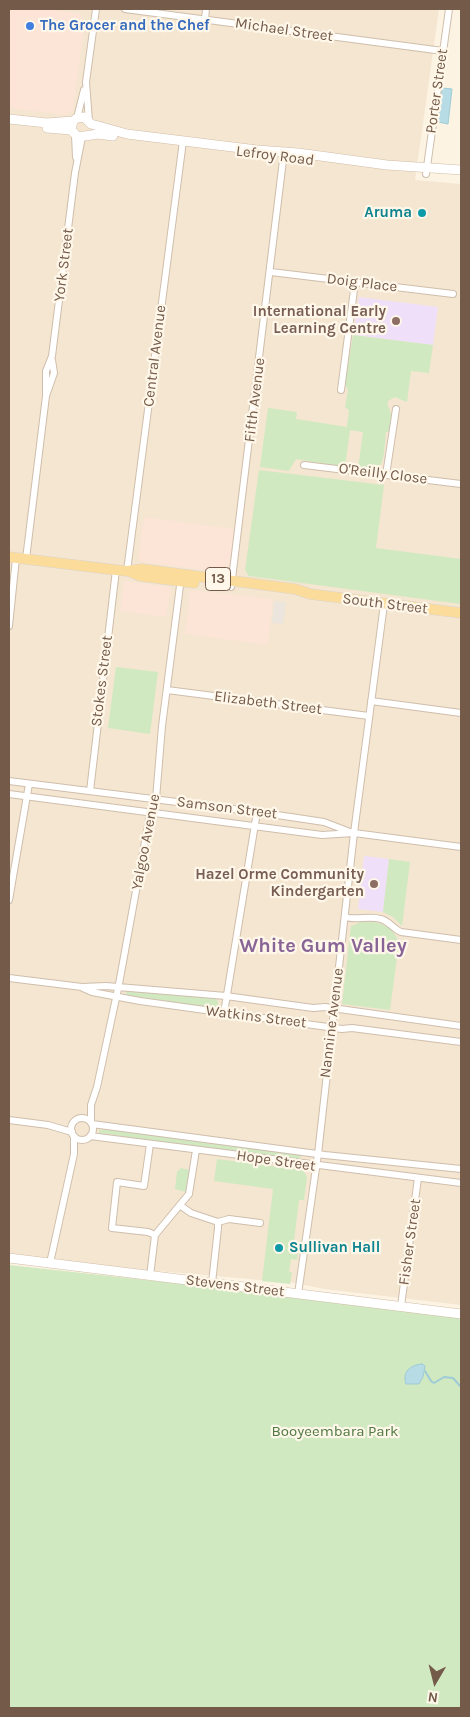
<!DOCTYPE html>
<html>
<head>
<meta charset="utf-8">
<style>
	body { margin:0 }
	#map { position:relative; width:470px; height:1717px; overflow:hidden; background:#fcf3e3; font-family:Karla,sans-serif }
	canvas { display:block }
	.frame { position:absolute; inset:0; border:10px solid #745a49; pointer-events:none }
	.north { position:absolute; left:410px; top:1657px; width:50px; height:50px; -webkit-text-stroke:4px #fff7e9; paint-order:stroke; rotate:188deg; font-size:14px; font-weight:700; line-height:20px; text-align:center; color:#745a49 }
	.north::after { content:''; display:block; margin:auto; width:18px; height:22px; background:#745a49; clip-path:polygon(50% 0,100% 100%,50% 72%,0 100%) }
</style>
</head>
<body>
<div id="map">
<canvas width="470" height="1717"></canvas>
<div class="frame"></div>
<div class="north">N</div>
</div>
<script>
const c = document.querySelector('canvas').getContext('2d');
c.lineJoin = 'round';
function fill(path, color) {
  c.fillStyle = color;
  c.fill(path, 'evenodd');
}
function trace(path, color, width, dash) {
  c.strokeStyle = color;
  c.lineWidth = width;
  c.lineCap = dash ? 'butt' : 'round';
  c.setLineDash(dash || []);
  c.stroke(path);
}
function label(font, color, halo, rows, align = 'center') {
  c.font = font + ' Karla,sans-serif';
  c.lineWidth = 4.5;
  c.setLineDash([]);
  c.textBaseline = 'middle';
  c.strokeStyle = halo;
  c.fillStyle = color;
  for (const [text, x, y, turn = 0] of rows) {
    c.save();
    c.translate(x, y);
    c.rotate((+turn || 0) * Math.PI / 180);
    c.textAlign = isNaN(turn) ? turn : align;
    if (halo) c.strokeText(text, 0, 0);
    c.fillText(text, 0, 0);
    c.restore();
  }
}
const residential = new Path2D(`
	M 9,9 L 439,9 L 415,180 L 461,184 L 461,1305 L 324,1289 L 295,1283 L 9,1258 Z`);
const commercial = new Path2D(`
	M 9,9 L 47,9 L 79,13 L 85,20 L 73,111 L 67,115 L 9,108 Z
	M 144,517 L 235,529 L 228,573 L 141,562 L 138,559 Z
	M 124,581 L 171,587 L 166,617 L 120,611 Z
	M 190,590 L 273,599 L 268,645 L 185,634 Z`);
const industrial = new Path2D(`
	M 274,601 L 286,602 L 283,624 L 272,623 Z`);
const education = new Path2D(`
	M 359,297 L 438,307 L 433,345 L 353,335 Z
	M 364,856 L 389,859 L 383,912 L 358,909 Z`);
const green = new Path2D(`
	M 353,335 L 433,345 L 429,373 L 411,371 L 407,402 L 395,397 L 388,401 C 387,407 390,409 391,414 C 392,420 391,426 391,432 L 386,432 C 385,440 385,463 378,468 C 373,472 364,469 358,469 L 363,432 L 350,430 L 345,467 L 296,459 L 289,471 L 260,467 L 268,408 L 297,412 L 296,419 L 347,427 L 349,410 L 345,407 L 348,390 L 345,384 Z
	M 259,470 L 384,485 L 376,548 L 461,559 L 461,604 L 249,576 L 245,570 Z
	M 116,667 L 158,672 L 150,734 L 108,728 Z
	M 389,859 L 410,862 L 402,926 L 393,917 L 383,912 Z
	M 364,921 C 381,922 392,926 399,942 L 390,1010 L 342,1004 L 351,926 Z
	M 128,990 L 215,998 L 218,1001 L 218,1005 L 213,1008 L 127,995 L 126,992 Z
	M 99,1130 L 127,1130 L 301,1153 L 300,1160 L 99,1133 Z
	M 217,1159 L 303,1170 L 307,1177 L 304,1200 L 299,1200 L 294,1241 L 299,1243 L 297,1260 L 291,1259 L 289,1272 L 292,1272 L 290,1284 L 262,1281 L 273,1189 L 214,1181 Z
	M 181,1168 L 189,1170 L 190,1172 L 186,1192 L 175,1189 L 177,1172 Z
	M 9,1265 L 219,1288 L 461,1318 L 461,1708 L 9,1708 Z`);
const water = new Path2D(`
	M 442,88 L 452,89 L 448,124 L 438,122 Z
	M 422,1364 L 425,1366 L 423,1377 L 419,1384 L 406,1384 C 402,1372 410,1365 422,1364 Z`);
const stream = new Path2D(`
	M 425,1371 L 431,1381 L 434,1383 L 444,1377 L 453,1378 L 461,1387`);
const street = new Path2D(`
	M 125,9 L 443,51
	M 205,19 L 206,9
	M 77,118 L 84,90
	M 89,121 L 86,82 L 96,9
	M 75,135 L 76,157
	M 426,174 L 449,9
	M 271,272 L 453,294
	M 341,390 L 355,282
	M 46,396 L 46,371 L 52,356 L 75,173 L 82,137
	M 304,465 L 461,484
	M 386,475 L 396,409
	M 26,559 L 46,396 L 54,373 L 52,360
	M 127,571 L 183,141
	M 231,587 L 284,152
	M 9,626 L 16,558
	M 167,690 L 369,716
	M 371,701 L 461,713
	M 9,781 L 257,812 L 324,822 L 350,832
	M 90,791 L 116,570
	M 9,794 L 322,835 L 354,833 L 461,847
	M 9,900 L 29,784
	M 345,917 C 357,921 368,915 381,919 C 389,921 393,929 401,932 L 461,940
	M 9,978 L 82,987 L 106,986 L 226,996 L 313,1008 L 325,1007 L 461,1026
	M 83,988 L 92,992 L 140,1001 L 342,1029 L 352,1028 L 461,1042
	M 224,1013 L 257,812
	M71 1129a11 11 0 1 1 22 0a11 11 0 1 1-22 0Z
	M 9,1120 L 48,1125 L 72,1132
	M 91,1122 L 91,1105 L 97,1087 L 119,984 L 150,814 L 156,799 L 162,726 L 181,578
	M 92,1124 L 325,1155 L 461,1169
	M 90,1136 L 461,1183
	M 150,1144 L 144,1186 L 117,1182 L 112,1228 L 148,1232 L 155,1235
	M 181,1206 L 191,1213 L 218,1222 L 218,1228 L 212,1283
	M 218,1222 L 229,1219 L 260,1223
	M 50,1263 L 74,1154 L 74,1136
	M 150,1276 L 155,1235 L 189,1194 L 196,1150
	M 298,1294 L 318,1154 L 354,833 L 384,604
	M 401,1306 L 418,1178`);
const secondary = new Path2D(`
	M 9,119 L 47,123 L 73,121 L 77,118 L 84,117 L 91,124 L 127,134 L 257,150 L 298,153 L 387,165 L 461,170
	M 73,121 L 71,130 L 78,137 L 98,134 L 113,136
	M 47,128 L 71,130
	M 9,1258 L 461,1314`);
const primary = new Path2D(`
	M 9,557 L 116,570 L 127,571 L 142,569 L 295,589 L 310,594 L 461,613
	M 128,571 L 140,576 L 194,583`);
const markers = [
	[30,26,5,"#3f7fe0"],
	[422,213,5,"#0f9aa8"],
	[396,321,5,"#8d6e63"],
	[374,884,5,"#8d6e63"],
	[279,1248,5,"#0f9aa8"]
];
const shields = [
	[218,579,25]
];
const shieldNames = [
	["13",218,579]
];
const shopNames = [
	["The Grocer and the Chef",40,26]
];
const streetNames = [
	["Michael Street",284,30,8],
	["Porter Street",437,91,-82],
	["Lefroy Road",275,156,7],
	["York Street",64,265,-83],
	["Doig Place",362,283,7],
	["Central Avenue",155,356,-83],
	["Fifth Avenue",255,400,-83],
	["O'Reilly Close",383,474,7],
	["South Street",385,604,7],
	["Stokes Street",102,681,-83],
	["Elizabeth Street",268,703,7],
	["Samson Street",227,808,7],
	["Yalgoo Avenue",146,842,-79],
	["Watkins Street",256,1017,7],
	["Nannine Avenue",332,1023,-83],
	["Hope Street",276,1161,8],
	["Fisher Street",410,1242,-82],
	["Stevens Street",235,1286,7]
];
const cultureNames = [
	["Aruma",412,213],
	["Sullivan Hall",289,1248,"left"]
];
const educationNames = [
	["International Early",386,312],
	["Learning Centre",386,329],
	["Hazel Orme Community",364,875],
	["Kindergarten",364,892]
];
const parkNames = [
	["Booyeembara Park",335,1432]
];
const districtNames = [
	["White Gum Valley",323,946]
];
fill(residential, '#f4e6d1');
fill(commercial, '#fce4d6');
fill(industrial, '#ebe5dd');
fill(education, '#f0dff8');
fill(green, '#d0e9c1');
fill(water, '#b7dce5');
trace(water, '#9ecbd7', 1);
trace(stream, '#9ecbd7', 2);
trace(street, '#cfbeac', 8);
trace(secondary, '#d2bda9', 10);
trace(primary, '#dbd4d0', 11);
trace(street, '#fff', 6);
trace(secondary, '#fff', 9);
trace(primary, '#fbdc9b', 10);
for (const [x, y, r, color] of markers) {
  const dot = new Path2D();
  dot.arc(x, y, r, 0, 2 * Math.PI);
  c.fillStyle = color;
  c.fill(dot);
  trace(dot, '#fff7e9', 2);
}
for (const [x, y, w] of shields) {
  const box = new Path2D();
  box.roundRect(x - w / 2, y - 11.5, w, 23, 4);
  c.fillStyle = '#fff7e9';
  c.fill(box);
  trace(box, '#745a49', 1);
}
label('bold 14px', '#745a49', null, shieldNames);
label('bold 15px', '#366cbe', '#fff7e9', shopNames, 'left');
label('15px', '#745a49', '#fff7e9', streetNames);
label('bold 15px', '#0d838f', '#fff7e9', cultureNames, 'right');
label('bold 15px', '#785e54', '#fff7e9', educationNames, 'right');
label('15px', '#4f7941', '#fff7e9', parkNames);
label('bold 20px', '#896497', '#fff7e9', districtNames);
</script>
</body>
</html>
